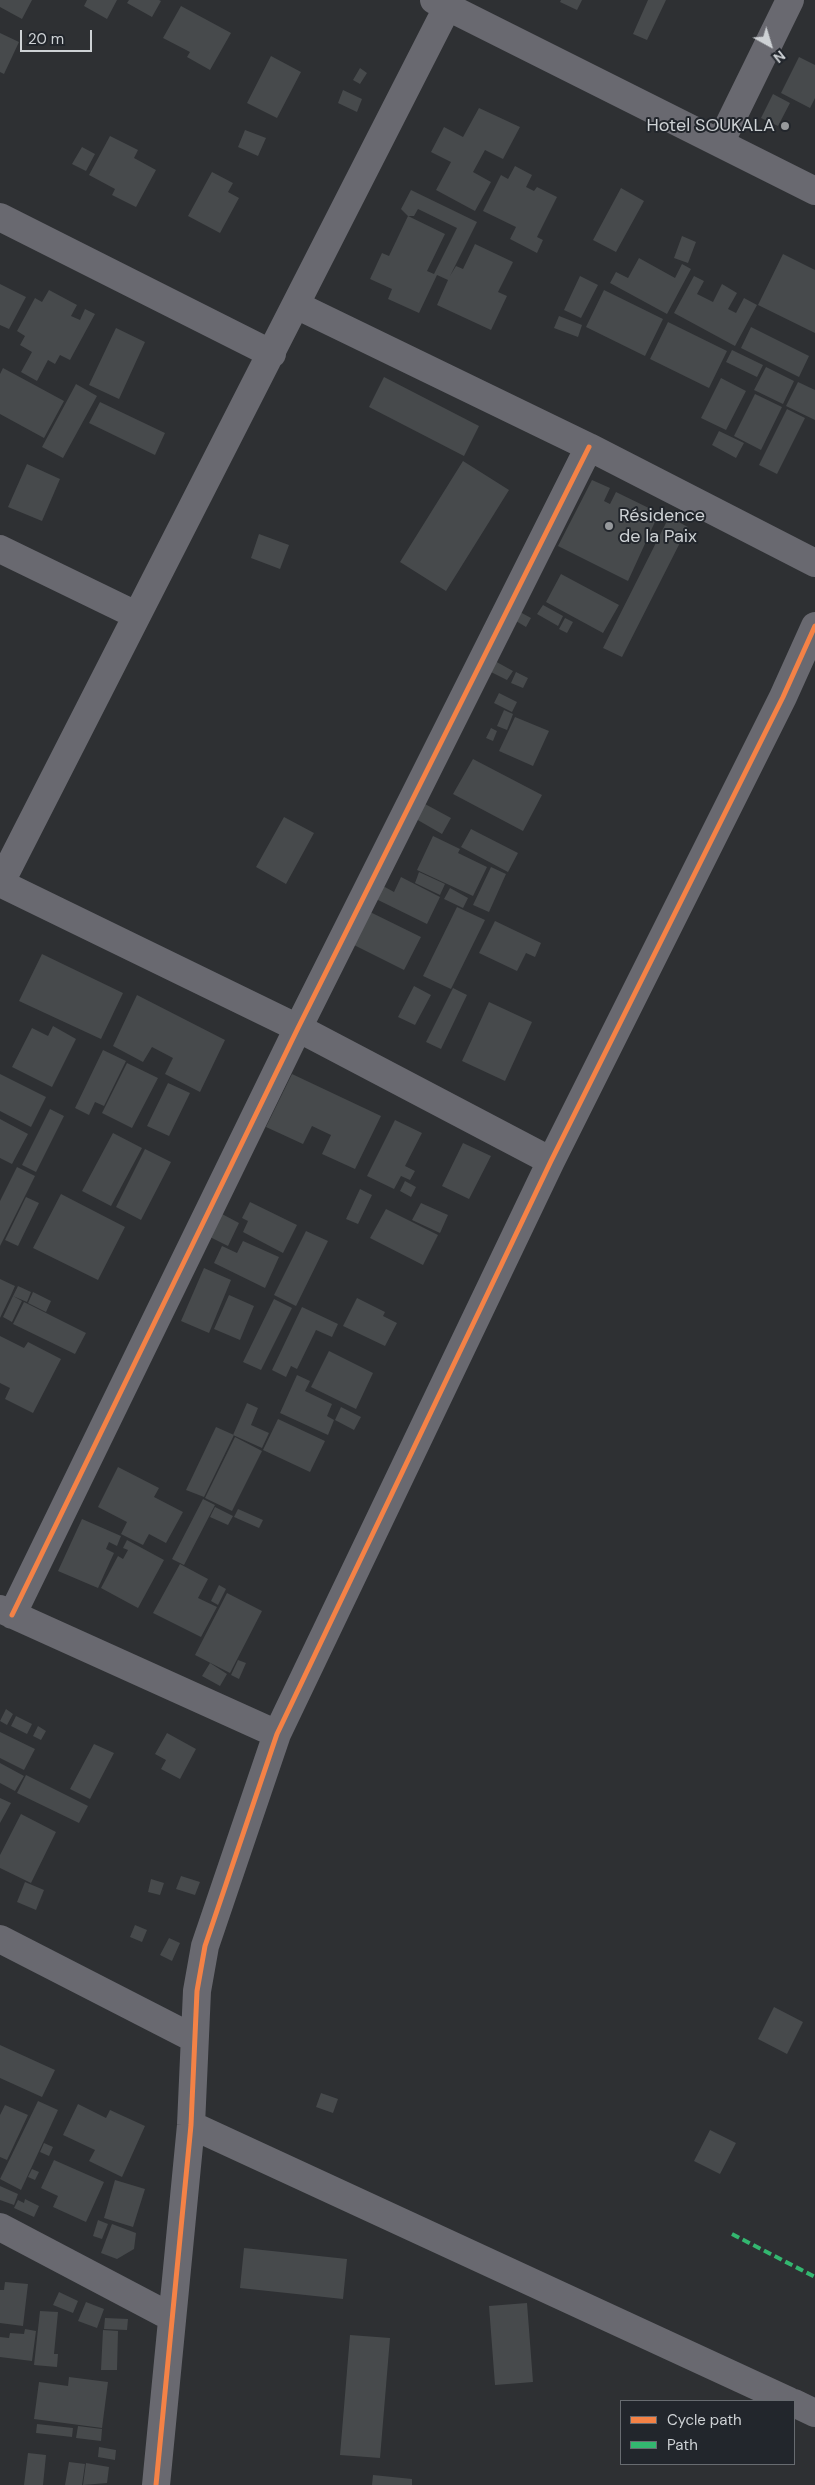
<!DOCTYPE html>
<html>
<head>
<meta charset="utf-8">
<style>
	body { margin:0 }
	#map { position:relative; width:815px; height:2485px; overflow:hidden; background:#2e3033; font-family:"DM Sans",sans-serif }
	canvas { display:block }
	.legend { position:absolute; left:620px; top:2400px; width:175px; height:65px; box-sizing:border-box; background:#22262c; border:1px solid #676b70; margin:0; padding:6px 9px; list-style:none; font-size:15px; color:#ced2d5 }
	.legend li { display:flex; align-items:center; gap:10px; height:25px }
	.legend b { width:25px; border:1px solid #676b70 }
	.north { position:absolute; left:745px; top:20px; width:50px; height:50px; -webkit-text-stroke:4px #22262c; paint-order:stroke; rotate:141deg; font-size:14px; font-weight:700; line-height:20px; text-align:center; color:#ced2d5 }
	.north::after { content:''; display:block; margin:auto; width:18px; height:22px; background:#ced2d5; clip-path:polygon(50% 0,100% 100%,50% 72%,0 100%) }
	.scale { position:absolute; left:20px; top:30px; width:72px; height:22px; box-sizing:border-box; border:2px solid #ced2d5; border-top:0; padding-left:6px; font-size:15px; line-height:18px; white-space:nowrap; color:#ced2d5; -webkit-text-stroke:4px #22262c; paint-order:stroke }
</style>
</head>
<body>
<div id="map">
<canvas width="815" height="2485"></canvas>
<ul class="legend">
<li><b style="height:6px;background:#f48246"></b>Cycle path</li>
<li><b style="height:6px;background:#33b770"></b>Path</li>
</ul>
<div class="north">N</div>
<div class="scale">20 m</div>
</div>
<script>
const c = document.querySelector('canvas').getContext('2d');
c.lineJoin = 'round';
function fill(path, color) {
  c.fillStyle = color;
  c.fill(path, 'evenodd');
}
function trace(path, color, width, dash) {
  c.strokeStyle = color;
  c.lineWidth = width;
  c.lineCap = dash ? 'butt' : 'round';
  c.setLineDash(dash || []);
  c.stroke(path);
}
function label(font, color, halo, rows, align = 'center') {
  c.font = font + ' "DM Sans",sans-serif';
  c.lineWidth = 4;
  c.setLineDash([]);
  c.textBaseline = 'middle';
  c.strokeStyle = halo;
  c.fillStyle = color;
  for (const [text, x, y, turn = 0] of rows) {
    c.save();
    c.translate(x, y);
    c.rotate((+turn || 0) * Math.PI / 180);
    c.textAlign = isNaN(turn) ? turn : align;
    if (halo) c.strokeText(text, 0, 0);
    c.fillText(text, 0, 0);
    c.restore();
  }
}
const building = new Path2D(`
	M 0,0 L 32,0 L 22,19 L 0,7 Z
	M 87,0 L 117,0 L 107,19 L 84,6 Z
	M 129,0 L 159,0 L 161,1 L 152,17 L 127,3 Z
	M 561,0 L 582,0 L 577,10 L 560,2 Z
	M 648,0 L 666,0 L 647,40 L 633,34 Z
	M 181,6 L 231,33 L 210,70 L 187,57 L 190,52 L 163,38 Z
	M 0,33 L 19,42 L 4,74 L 0,72 Z
	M 271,56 L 301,72 L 277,118 L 247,103 Z
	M 799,57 L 815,65 L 815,98 L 810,108 L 781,93 Z
	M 360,68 L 367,73 L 360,84 L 353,80 Z
	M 343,90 L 362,99 L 357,112 L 338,103 Z
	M 773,94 L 790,103 L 778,126 L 761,118 Z
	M 479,108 L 520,127 L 503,159 L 485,150 L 473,172 L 491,182 L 475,211 L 436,190 L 451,162 L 431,152 L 444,127 L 463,137 Z
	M 245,130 L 266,138 L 258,156 L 238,147 Z
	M 110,136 L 138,150 L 134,158 L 156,170 L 136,207 L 112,195 L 115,189 L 89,175 Z
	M 82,147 L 95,154 L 86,171 L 72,164 Z
	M 515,166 L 532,175 L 526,187 L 534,191 L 537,187 L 557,197 L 537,237 L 543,240 L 537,253 L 510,239 L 516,227 L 483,211 L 501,175 L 508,179 Z
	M 212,172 L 233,183 L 228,192 L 239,198 L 220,233 L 188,216 Z
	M 621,188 L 644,201 L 616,252 L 593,240 Z
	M 411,190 L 477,222 L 450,276 L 456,266 L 463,269 L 475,244 L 513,262 L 498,292 L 507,296 L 491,330 L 437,305 L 448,280 L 437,275 L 419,313 L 388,299 L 392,289 L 370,279 L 382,253 L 389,256 L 408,216 L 445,234 L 427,271 L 434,274 L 457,228 L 418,209 L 414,216 L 408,216 L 401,209 Z
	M 682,236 L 696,242 L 688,263 L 674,258 Z
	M 783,254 L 815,270 L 815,333 L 758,305 Z
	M 639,258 L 675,278 L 682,264 L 691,269 L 667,314 L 610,283 L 616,272 L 628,278 Z
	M 580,276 L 598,285 L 581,318 L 564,310 Z
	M 694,276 L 704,281 L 697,294 L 713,302 L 722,284 L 737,293 L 728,309 L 736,313 L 744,298 L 757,305 L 735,346 L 674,313 Z
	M 0,284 L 26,297 L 9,329 L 0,325 Z
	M 49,290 L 77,305 L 71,316 L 80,320 L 85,309 L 95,314 L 70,360 L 60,355 L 55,364 L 48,360 L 37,381 L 21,372 L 32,352 L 20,345 L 25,336 L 17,331 L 35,298 L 42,302 Z
	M 604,290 L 663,319 L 645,356 L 586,327 Z
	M 559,316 L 582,325 L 578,337 L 554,328 Z
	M 668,322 L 727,351 L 709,388 L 650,359 Z
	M 751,327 L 809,356 L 799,377 L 741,348 Z
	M 116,328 L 145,342 L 119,399 L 89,385 Z
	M 732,350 L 763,365 L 757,377 L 726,362 Z
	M 766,367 L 794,381 L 783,404 L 754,390 Z
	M 3,368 L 64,401 L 44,438 L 0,414 L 0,374 Z
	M 384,377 L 479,426 L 464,456 L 369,407 Z
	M 721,378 L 746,391 L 726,430 L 701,418 Z
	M 798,382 L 815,390 L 815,420 L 786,406 Z
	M 76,384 L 97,396 L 63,458 L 42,447 Z
	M 755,394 L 782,407 L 761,450 L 734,436 Z
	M 100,402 L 165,433 L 155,455 L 89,423 Z
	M 787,409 L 805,418 L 777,474 L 759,465 Z
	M 719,431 L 744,443 L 736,458 L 712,445 Z
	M 463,461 L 509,490 L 446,591 L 400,562 Z
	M 27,464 L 60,479 L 42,521 L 8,507 Z
	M 592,480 L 610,488 L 604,501 L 610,504 L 616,492 L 659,513 L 628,581 L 558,546 Z
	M 669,517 L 688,527 L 622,657 L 603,648 Z
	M 259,534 L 289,545 L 280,569 L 251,558 Z
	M 561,574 L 619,605 L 603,633 L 546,602 Z
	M 543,605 L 563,616 L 558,626 L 537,614 Z
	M 520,612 L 531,618 L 526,627 L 516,621 Z
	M 565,618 L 573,622 L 567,633 L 559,629 Z
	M 493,660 L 513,671 L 507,680 L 487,670 Z
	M 516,672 L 528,678 L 523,688 L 511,683 Z
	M 499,693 L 517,702 L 512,712 L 494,703 Z
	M 504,710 L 513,714 L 507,730 L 497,726 Z
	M 515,717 L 549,731 L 533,766 L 499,751 Z
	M 491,728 L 497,731 L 493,741 L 486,738 Z
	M 473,759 L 542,795 L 523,831 L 453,794 Z
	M 425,804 L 451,818 L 442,834 L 416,819 Z
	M 284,817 L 314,833 L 286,884 L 256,867 Z
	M 471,829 L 518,853 L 508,872 L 461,847 Z
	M 433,836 L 460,849 L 458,853 L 487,867 L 473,896 L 417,870 Z
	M 491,867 L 506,874 L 489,912 L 473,905 Z
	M 419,872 L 445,884 L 440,895 L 415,883 Z
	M 401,877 L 440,897 L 427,924 L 376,899 L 383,886 L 394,892 Z
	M 450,888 L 468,898 L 463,908 L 444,899 Z
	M 457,907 L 485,920 L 451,989 L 423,976 Z
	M 366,910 L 421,937 L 404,970 L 350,943 Z
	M 495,921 L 541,943 L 535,957 L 526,953 L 517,971 L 479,953 Z
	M 42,954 L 123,993 L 101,1039 L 19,1001 Z
	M 414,986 L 431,995 L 415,1025 L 398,1017 Z
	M 453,988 L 467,995 L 441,1049 L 426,1042 Z
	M 137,995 L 225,1040 L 200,1092 L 165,1074 L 173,1058 L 152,1047 L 143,1062 L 113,1046 Z
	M 489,1002 L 532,1022 L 505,1081 L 462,1061 Z
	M 53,1026 L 76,1039 L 52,1087 L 12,1067 L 32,1028 L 48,1036 Z
	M 103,1050 L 126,1061 L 104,1106 L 95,1102 L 89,1115 L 75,1108 Z
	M 127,1063 L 158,1078 L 132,1128 L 102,1113 Z
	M 0,1074 L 46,1097 L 31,1127 L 0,1111 Z
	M 292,1074 L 381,1116 L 355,1169 L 322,1154 L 331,1135 L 312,1126 L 303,1144 L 266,1127 Z
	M 168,1083 L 190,1093 L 169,1136 L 147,1126 Z
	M 50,1109 L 64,1116 L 36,1172 L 22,1165 Z
	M 0,1119 L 28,1134 L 12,1164 L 0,1158 Z
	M 395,1120 L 422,1133 L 405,1166 L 415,1171 L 410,1180 L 401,1176 L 394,1189 L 367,1176 Z
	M 113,1133 L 142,1148 L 111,1206 L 82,1191 Z
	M 463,1143 L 491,1156 L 469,1199 L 442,1186 Z
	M 145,1149 L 171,1162 L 141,1220 L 116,1207 Z
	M 17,1167 L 35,1176 L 0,1246 L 0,1201 Z
	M 405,1181 L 416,1187 L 411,1197 L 400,1191 Z
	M 360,1189 L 372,1195 L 358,1224 L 346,1219 Z
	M 61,1194 L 125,1227 L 98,1280 L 33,1248 Z
	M 26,1197 L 39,1203 L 18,1246 L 5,1240 Z
	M 250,1202 L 297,1225 L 283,1253 L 243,1232 L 248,1221 L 242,1218 Z
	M 421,1203 L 448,1215 L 440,1233 L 412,1220 Z
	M 386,1209 L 438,1235 L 423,1265 L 370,1238 Z
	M 222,1214 L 239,1223 L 228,1246 L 210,1237 Z
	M 306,1231 L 328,1241 L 296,1306 L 274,1295 Z
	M 243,1241 L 279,1257 L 265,1288 L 214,1263 L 222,1246 L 237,1253 Z
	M 204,1268 L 231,1280 L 209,1333 L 181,1321 Z
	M 0,1279 L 15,1286 L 11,1295 L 9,1294 L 11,1295 L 0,1318 Z
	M 18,1286 L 31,1292 L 27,1302 L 13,1296 Z
	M 33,1292 L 51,1301 L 46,1312 L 28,1303 Z
	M 229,1295 L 254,1306 L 240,1340 L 214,1329 Z
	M 13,1296 L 22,1301 L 12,1322 L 3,1317 Z
	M 357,1298 L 385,1312 L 383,1316 L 397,1323 L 385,1346 L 343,1326 Z
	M 274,1299 L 292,1308 L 261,1370 L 243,1362 Z
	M 24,1302 L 86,1333 L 75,1354 L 13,1324 Z
	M 302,1307 L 338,1324 L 332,1337 L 316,1330 L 297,1369 L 291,1366 L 286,1377 L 272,1370 Z
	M 0,1336 L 24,1348 L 28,1342 L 61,1359 L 33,1413 L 5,1399 L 10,1388 L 0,1383 Z
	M 329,1351 L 373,1373 L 356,1409 L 311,1387 Z
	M 297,1375 L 310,1381 L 305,1391 L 332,1404 L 327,1416 L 334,1420 L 328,1435 L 280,1413 Z
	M 247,1403 L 258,1408 L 251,1425 L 269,1433 L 262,1448 L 233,1435 Z
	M 341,1407 L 361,1417 L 354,1430 L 335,1420 Z
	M 278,1419 L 325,1441 L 310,1472 L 263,1450 Z
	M 216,1427 L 234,1435 L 204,1497 L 186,1490 Z
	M 235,1437 L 262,1451 L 232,1511 L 205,1498 Z
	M 118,1467 L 159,1488 L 154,1497 L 183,1512 L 166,1543 L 149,1534 L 143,1545 L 121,1534 L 127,1522 L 98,1507 Z
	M 203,1499 L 215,1505 L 184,1565 L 172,1559 Z
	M 215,1507 L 233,1516 L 228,1525 L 210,1517 Z
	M 238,1509 L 263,1520 L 259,1528 L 234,1517 Z
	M 82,1519 L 121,1536 L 117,1546 L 109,1542 L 106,1549 L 114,1553 L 98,1588 L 58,1571 Z
	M 127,1540 L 164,1560 L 138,1608 L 101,1588 L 118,1556 L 123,1559 L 128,1550 L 123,1548 Z
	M 180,1564 L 208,1579 L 198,1598 L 217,1607 L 201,1637 L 153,1613 Z
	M 219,1585 L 226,1589 L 218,1605 L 211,1601 Z
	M 227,1593 L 262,1611 L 230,1673 L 195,1655 Z
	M 238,1660 L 246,1663 L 239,1679 L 231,1675 Z
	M 210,1663 L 227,1674 L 220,1686 L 202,1676 Z
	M 6,1709 L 13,1714 L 7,1725 L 0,1721 Z
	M 16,1716 L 32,1724 L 27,1734 L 11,1726 Z
	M 38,1726 L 46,1731 L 41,1740 L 33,1736 Z
	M 0,1732 L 35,1749 L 24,1770 L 0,1758 Z
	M 167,1733 L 196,1749 L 180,1779 L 161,1769 L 166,1760 L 155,1754 Z
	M 94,1744 L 114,1753 L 90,1799 L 70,1789 Z
	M 0,1763 L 24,1776 L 15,1791 L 0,1783 Z
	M 26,1775 L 88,1806 L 79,1823 L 17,1793 Z
	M 0,1798 L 11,1803 L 0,1823 Z
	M 21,1814 L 56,1832 L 31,1883 L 0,1868 L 0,1855 Z
	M 181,1876 L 200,1882 L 195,1895 L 176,1889 Z
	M 151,1879 L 164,1883 L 160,1895 L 148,1892 Z
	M 25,1882 L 44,1890 L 36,1910 L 17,1902 Z
	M 135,1925 L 147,1930 L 142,1942 L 130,1937 Z
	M 169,1938 L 180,1943 L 172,1961 L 160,1955 Z
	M 774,2007 L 803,2022 L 787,2054 L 758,2039 Z
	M 0,2045 L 55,2070 L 42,2097 L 0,2078 Z
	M 321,2093 L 338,2099 L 333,2113 L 316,2107 Z
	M 38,2101 L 58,2110 L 21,2190 L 0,2179 Z
	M 78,2104 L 106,2118 L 110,2110 L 145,2126 L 122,2177 L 89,2161 L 95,2150 L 63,2135 Z
	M 5,2105 L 28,2115 L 7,2160 L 0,2157 L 0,2115 Z
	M 710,2130 L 736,2143 L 720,2174 L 694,2161 Z
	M 44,2143 L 53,2147 L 49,2156 L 40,2152 Z
	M 54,2160 L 104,2182 L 86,2222 L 53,2207 L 58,2196 L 41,2188 Z
	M 32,2169 L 39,2172 L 35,2180 L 28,2177 Z
	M 115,2180 L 145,2189 L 133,2227 L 104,2218 Z
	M 0,2186 L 18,2194 L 14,2205 L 0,2200 Z
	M 25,2199 L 39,2206 L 34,2217 L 14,2208 L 18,2200 L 24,2203 Z
	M 98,2220 L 108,2224 L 102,2239 L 93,2236 Z
	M 112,2224 L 136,2233 L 134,2249 L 117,2259 L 101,2253 Z
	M 244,2248 L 347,2259 L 343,2299 L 240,2288 Z
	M 5,2282 L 28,2284 L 23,2326 L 0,2323 L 0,2290 L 4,2290 Z
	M 59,2292 L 78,2301 L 73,2313 L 53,2305 Z
	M 86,2302 L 104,2309 L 97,2328 L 78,2321 Z
	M 527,2303 L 533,2382 L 495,2385 L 489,2306 Z
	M 40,2311 L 58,2312 L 54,2354 L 58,2354 L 57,2367 L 34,2365 Z
	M 105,2318 L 128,2319 L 127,2330 L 104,2329 Z
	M 25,2329 L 36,2331 L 32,2361 L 0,2357 L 0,2337 L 9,2338 L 10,2333 L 24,2334 Z
	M 103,2330 L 118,2331 L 117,2370 L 101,2370 Z
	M 350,2335 L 390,2338 L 380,2458 L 340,2455 Z
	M 69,2377 L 108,2382 L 102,2428 L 34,2419 L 39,2382 L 68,2386 Z
	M 37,2424 L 73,2428 L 72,2437 L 36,2433 Z
	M 78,2426 L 102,2429 L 101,2441 L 76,2438 Z
	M 99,2447 L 116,2450 L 115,2460 L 98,2457 Z
	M 28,2453 L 46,2455 L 43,2485 L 24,2485 Z
	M 69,2462 L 85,2464 L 82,2485 L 65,2485 Z
	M 86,2463 L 109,2467 L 107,2483 L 83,2485 Z
	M 373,2475 L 412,2479 L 412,2485 L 372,2485 Z`);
const minor = new Path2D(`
	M 434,0 L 815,191
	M 720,143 L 790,0
	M 0,217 L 272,354
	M 296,305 L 589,447 L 815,563
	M 0,549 L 136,615
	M 0,883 L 298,1028 L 551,1161
	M 0,884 L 451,0
	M 0,1609 L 277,1734
	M 12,1615 L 298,1028 L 589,447
	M 0,1939 L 193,2038
	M 191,2125 L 789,2401
	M 0,2227 L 171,2317
	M 794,2403 L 815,2413
	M 156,2485 L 191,2125 L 197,1991 L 205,1946 L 277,1734 L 551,1161 L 783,697 L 815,626`);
const quiet = new Path2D(`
	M 732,2234 L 815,2277`);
const cycleway = new Path2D(`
	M 12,1615 L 298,1028 L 589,447
	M 156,2485 L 191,2125 L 197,1991 L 205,1946 L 277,1734 L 551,1161 L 783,697 L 815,626`);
const markers = [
	[785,126,5,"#96999c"],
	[609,526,5,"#96999c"]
];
const poiNames = [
	["Hotel SOUKALA",775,126],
	["Résidence",619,516,"left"],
	["de la Paix",619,537,"left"]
];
fill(building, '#474a4c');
trace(minor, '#696970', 28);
trace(quiet, '#33b770', 4, [8, 4]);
trace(cycleway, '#f48246', 5);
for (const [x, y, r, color] of markers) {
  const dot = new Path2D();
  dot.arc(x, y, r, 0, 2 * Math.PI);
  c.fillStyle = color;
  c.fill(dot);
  trace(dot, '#22262c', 2);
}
label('18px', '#ced2d5', '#22262c', poiNames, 'right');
</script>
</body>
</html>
